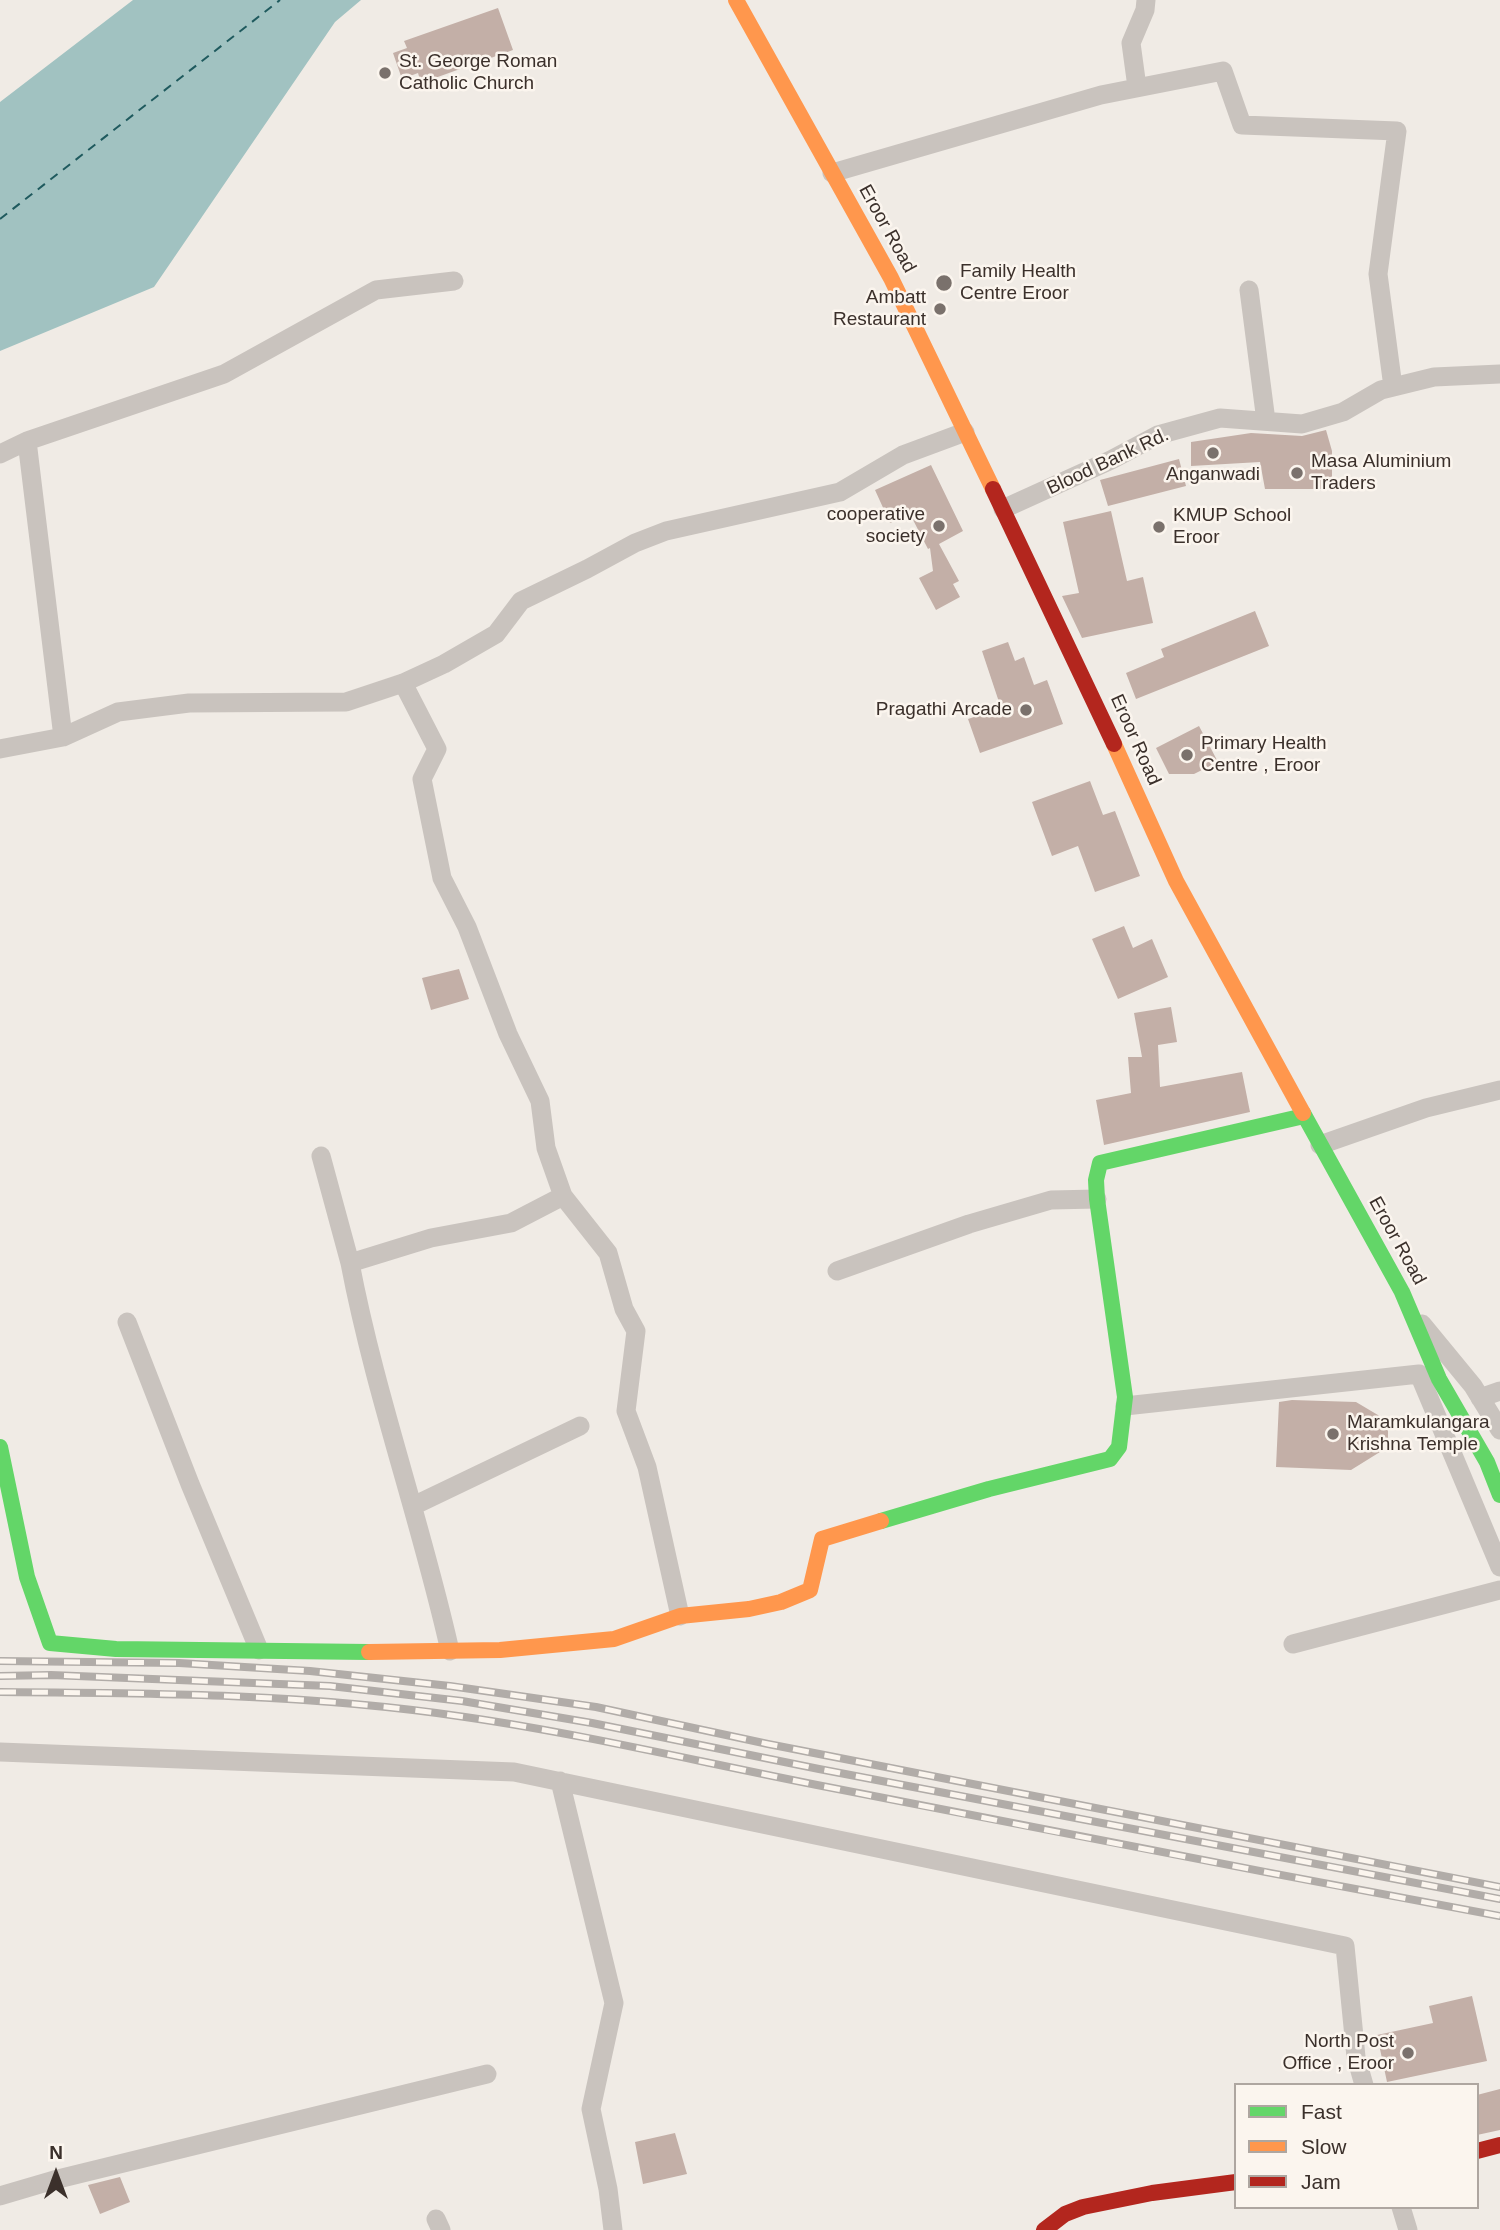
<!DOCTYPE html>
<html>
<head>
<meta charset="utf-8">
<style>
	body { margin:0 }
	#map { position:relative; width:1500px; height:2230px; overflow:hidden; background:#f0ebe5; font-family:Arial,sans-serif }
	canvas { display:block }
	.legend { position:absolute; left:1234px; top:2083px; width:245px; height:126px; box-sizing:border-box; background:#fbf5ee; border:2px solid #aea6a0; margin:0; padding:9px 12px; list-style:none; font-size:21px; color:#3b302b }
	.legend li { display:flex; align-items:center; gap:14px; height:35px }
	.legend b { width:35px; border:2px solid #aea6a0 }
	.north { position:absolute; left:21px; top:2139px; width:70px; height:70px; -webkit-text-stroke:5px #fbf5ee; paint-order:stroke; rotate:0deg; font-size:19px; font-weight:700; line-height:28px; text-align:center; color:#3b302b }
	.north::after { content:''; display:block; margin:auto; width:24px; height:32px; background:#3b302b; clip-path:polygon(50% 0,100% 100%,50% 72%,0 100%) }
</style>
</head>
<body>
<div id="map">
<canvas width="1500" height="2230"></canvas>
<ul class="legend">
<li><b style="height:9px;background:#63d668"></b>Fast</li>
<li><b style="height:9px;background:#ff974d"></b>Slow</li>
<li><b style="height:9px;background:#b3261e"></b>Jam</li>
</ul>
<div class="north">N</div>
</div>
<script>
const c = document.querySelector('canvas').getContext('2d');
c.lineJoin = 'round';
function fill(path, color) {
  c.fillStyle = color;
  c.fill(path, 'evenodd');
}
function trace(path, color, width, dash) {
  c.strokeStyle = color;
  c.lineWidth = width;
  c.lineCap = dash ? 'butt' : 'round';
  c.setLineDash(dash || []);
  c.stroke(path);
}
function label(font, color, halo, rows, align = 'center') {
  c.font = font + ' Arial,sans-serif';
  c.lineWidth = 5;
  c.setLineDash([]);
  c.textBaseline = 'middle';
  c.strokeStyle = halo;
  c.fillStyle = color;
  for (const [text, x, y, turn = 0] of rows) {
    c.save();
    c.translate(x, y);
    c.rotate((+turn || 0) * Math.PI / 180);
    c.textAlign = isNaN(turn) ? turn : align;
    if (halo) c.strokeText(text, 0, 0);
    c.fillText(text, 0, 0);
    c.restore();
  }
}
const water = new Path2D(`
	M 133,0 L 361,0 L 335,22 L 154,287 L 0,351 L 0,102 Z`);
const ferry = new Path2D(`
	M 0,219 L 280,0`);
const building = new Path2D(`
	M 498,8 L 513,50 L 421,83 L 418,73 L 402,79 L 393,53 L 407,48 L 404,41 Z
	M 1326,430 L 1332,451 L 1332,489 L 1265,489 L 1260,462 L 1191,466 L 1191,442 L 1251,433 L 1302,436 Z
	M 1179,459 L 1186,486 L 1108,506 L 1100,480 Z
	M 931,465 L 963,531 L 939,544 L 959,581 L 953,584 L 960,597 L 936,610 L 919,578 L 933,571 L 930,548 L 928,549 L 910,514 L 890,523 L 875,490 Z
	M 1111,511 L 1127,581 L 1143,577 L 1153,623 L 1082,638 L 1062,596 L 1079,593 L 1063,522 Z
	M 1255,611 L 1269,646 L 1136,699 L 1126,673 L 1164,657 L 1161,649 Z
	M 1008,642 L 1015,661 L 1024,657 L 1034,685 L 1047,680 L 1063,724 L 980,753 L 968,719 L 1001,708 L 982,651 Z
	M 1199,726 L 1218,762 L 1194,774 L 1169,774 L 1156,748 Z
	M 1090,781 L 1103,815 L 1115,811 L 1140,876 L 1095,892 L 1078,846 L 1052,856 L 1032,802 Z
	M 1124,926 L 1133,948 L 1152,939 L 1168,977 L 1118,999 L 1092,939 Z
	M 459,969 L 469,999 L 431,1010 L 422,978 Z
	M 1171,1007 L 1177,1042 L 1158,1045 L 1160,1087 L 1242,1072 L 1250,1112 L 1104,1145 L 1096,1100 L 1131,1093 L 1128,1057 L 1142,1057 L 1134,1013 Z
	M 1292,1400 L 1356,1402 L 1388,1421 L 1388,1447 L 1351,1470 L 1276,1467 L 1279,1402 Z
	M 1472,1996 L 1487,2061 L 1387,2082 L 1377,2035 L 1433,2023 L 1429,2006 Z
	M 1500,2089 L 1500,2130 L 1477,2135 L 1477,2095 Z
	M 675,2133 L 687,2174 L 643,2184 L 635,2142 Z
	M 120,2177 L 130,2202 L 100,2214 L 88,2185 Z`);
const street = new Path2D(`
	M 1137,87 L 1131,43 L 1145,10 L 1146,0
	M 832,173 L 1101,95 L 1223,71 L 1242,125 L 1397,131 L 1378,274 L 1393,387
	M 1249,290 L 1266,421
	M 27,441 L 63,737
	M 0,454 L 27,441 L 224,374 L 376,290 L 454,281
	M 1003,509 L 1111,460 L 1158,435 L 1220,418 L 1302,424 L 1343,412 L 1381,390 L 1434,377 L 1500,374
	M 403,683 L 437,749 L 422,779 L 442,878 L 467,927 L 508,1034 L 540,1101 L 546,1148 L 563,1196 L 608,1253 L 624,1309 L 636,1331 L 626,1411 L 647,1467 L 680,1616
	M 0,749 L 63,737 L 118,712 L 189,703 L 346,702 L 403,683 L 444,664 L 496,634 L 521,601 L 587,569 L 635,543 L 666,531 L 840,492 L 903,455 L 965,432
	M 1320,1145 L 1426,1108 L 1500,1090
	M 321,1156 L 350,1263
	M 837,1271 L 969,1224 L 1051,1200 L 1097,1199
	M 127,1322 L 190,1484 L 259,1650
	M 1422,1324 L 1473,1386 L 1500,1430
	M 1480,1398 L 1500,1391
	M 1125,1406 L 1419,1374 L 1500,1567
	M 413,1506 L 580,1426
	M 1293,1644 L 1500,1590
	M 450,1651 C 421,1521 375,1394 350,1263 L 431,1238 L 511,1223 L 563,1196
	M 0,1752 L 514,1772 L 1345,1946 L 1356,2057 L 1364,2085
	M 560,1781 L 614,2003 L 591,2109 L 608,2189 L 613,2230
	M 0,2196 L 54,2180 L 487,2074
	M 1401,2207 L 1408,2230
	M 436,2219 L 441,2230`);
const fast = new Path2D(`
	M 1303,1113 L 1402,1292 L 1439,1379 L 1487,1462 L 1500,1495
	M 0,1447 L 27,1577 L 50,1643 L 116,1649 L 369,1652
	M 881,1521 L 989,1489 L 1110,1459 L 1119,1447 L 1125,1397 L 1097,1199 L 1096,1180 L 1100,1163 L 1304,1116`);
const slow = new Path2D(`
	M 736,0 L 891,278 L 993,489
	M 1114,744 L 1176,881 L 1303,1113
	M 369,1652 L 500,1650 L 614,1639 L 680,1616 L 749,1609 L 781,1602 L 810,1590 L 822,1539 L 881,1521`);
const jam = new Path2D(`
	M 993,489 L 1114,744
	M 1477,2151 L 1500,2145
	M 1044,2230 L 1065,2214 L 1083,2207 L 1152,2193 L 1236,2182`);
const rail = new Path2D(`
	M 0,1661 L 179,1663 L 310,1671 L 450,1686 L 596,1707 L 768,1744 L 1500,1887
	M 0,1676 L 51,1675 L 330,1686 L 462,1701 L 592,1723 L 819,1769 L 1500,1899
	M 0,1692 C 155,1693 312,1694 465,1717 C 583,1734 700,1762 817,1785 C 1045,1830 1272,1874 1500,1916`);
const markers = [
	[385,73,7,"#7a716c"],
	[944,283,9,"#7a716c"],
	[940,309,7,"#7a716c"],
	[1213,453,7,"#7a716c"],
	[1297,473,7,"#7a716c"],
	[939,526,7,"#7a716c"],
	[1159,527,7,"#7a716c"],
	[1026,710,7,"#7a716c"],
	[1187,755,7,"#7a716c"],
	[1333,1434,7,"#7a716c"],
	[1408,2053,7,"#7a716c"]
];
const poiNames = [
	["St. George Roman",399,62],
	["Catholic Church",399,84],
	["Family Health",960,272],
	["Centre Eroor",960,294],
	["Ambatt",926,298,"right"],
	["Restaurant",926,320,"right"],
	["Masa Aluminium",1311,462],
	["Traders",1311,484],
	["Anganwadi",1213,475,"center"],
	["cooperative",925,515,"right"],
	["society",925,537,"right"],
	["KMUP School",1173,516],
	["Eroor",1173,538],
	["Pragathi Arcade",1012,710,"right"],
	["Primary Health",1201,744],
	["Centre , Eroor",1201,766],
	["Maramkulangara",1347,1423],
	["Krishna Temple",1347,1445],
	["North Post",1394,2042,"right"],
	["Office , Eroor",1394,2064,"right"]
];
const streetNames = [
	["Eroor Road",887,229,61],
	["Blood Bank Rd.",1108,462,-25],
	["Eroor Road",1135,740,66],
	["Eroor Road",1397,1241,61]
];
fill(water, '#a1c2c1');
trace(ferry, '#1f5a5e', 2, [9, 7]);
fill(building, '#c3afa7');
trace(street, '#c9c3be', 19);
trace(fast, '#63d668', 16);
trace(slow, '#ff974d', 16);
trace(jam, '#b3261e', 16);
trace(rail, '#b1aca8', 8);
trace(rail, '#fbf5ee', 5, [16]);
for (const [x, y, r, color] of markers) {
  const dot = new Path2D();
  dot.arc(x, y, r, 0, 2 * Math.PI);
  c.fillStyle = color;
  c.fill(dot);
  trace(dot, '#fbf5ee', 2.5);
}
label('19px', '#3b302b', '#fbf5ee', poiNames, 'left');
label('19px', '#3b302b', '#fbf5ee', streetNames);
</script>
</body>
</html>
